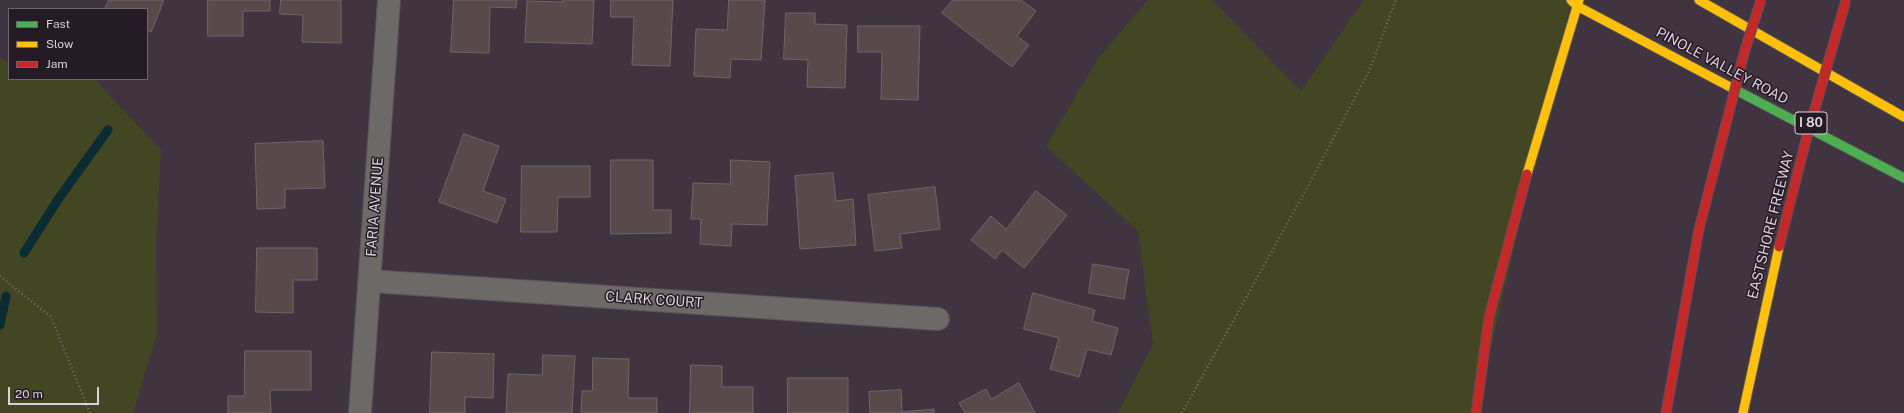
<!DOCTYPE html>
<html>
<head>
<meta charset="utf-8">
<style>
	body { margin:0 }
	#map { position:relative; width:1904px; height:413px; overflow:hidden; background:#403440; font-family:"Public Sans",sans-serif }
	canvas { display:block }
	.legend { position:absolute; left:8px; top:8px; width:140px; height:72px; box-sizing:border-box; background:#251b25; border:1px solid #6f636e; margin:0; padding:5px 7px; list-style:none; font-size:12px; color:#ddcfdc }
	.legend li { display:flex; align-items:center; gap:8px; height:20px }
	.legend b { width:20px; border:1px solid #6f636e }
	.scale { position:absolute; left:8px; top:387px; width:91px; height:18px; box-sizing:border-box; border:2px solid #ddcfdc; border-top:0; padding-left:5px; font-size:12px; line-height:14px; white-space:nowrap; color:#ddcfdc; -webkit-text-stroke:3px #251b25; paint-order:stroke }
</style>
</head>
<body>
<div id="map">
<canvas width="1904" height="413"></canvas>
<ul class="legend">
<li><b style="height:5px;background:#4caf50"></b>Fast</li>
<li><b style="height:5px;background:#ffc107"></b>Slow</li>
<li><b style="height:5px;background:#c62828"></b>Jam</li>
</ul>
<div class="scale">20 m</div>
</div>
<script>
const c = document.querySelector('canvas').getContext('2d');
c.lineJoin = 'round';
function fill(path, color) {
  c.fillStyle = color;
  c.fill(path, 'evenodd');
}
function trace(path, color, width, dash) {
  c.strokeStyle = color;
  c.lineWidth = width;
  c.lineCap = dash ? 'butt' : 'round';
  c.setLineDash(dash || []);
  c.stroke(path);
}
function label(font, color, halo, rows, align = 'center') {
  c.font = font + ' "Public Sans",sans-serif';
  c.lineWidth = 3;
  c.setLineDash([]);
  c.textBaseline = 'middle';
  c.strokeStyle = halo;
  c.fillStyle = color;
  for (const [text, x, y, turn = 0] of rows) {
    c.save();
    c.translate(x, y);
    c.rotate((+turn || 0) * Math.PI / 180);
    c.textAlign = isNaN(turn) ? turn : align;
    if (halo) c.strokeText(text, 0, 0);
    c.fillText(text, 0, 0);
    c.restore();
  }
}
const green = new Path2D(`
	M 1148,0 L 1212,0 L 1301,91 L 1364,0 L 1571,0 L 1476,413 L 1118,413 L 1153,344 L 1138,231 L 1046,146 L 1099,57 Z
	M 0,58 L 9,63 L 9,79 L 94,79 L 161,150 L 156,241 L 157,334 L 133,413 L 0,413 Z`);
const stream = new Path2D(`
	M 24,253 L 59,198 L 108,130
	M 0,325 L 6,296`);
const building = new Path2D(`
	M 109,0 L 164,0 L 151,32 L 147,30 L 147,9 L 105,9 Z
	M 208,0 L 270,0 L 270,11 L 243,11 L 243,36 L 208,36 Z
	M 281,0 L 341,0 L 341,43 L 302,42 L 303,15 L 280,14 Z
	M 454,0 L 517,0 L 516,8 L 490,7 L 489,53 L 451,52 Z
	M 563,0 L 594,0 L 592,44 L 525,42 L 527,1 L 563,2 Z
	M 611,0 L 673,0 L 670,66 L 632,65 L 634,17 L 611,17 Z
	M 729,0 L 765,0 L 761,60 L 731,59 L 730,78 L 694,76 L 696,29 L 727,30 Z
	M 953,0 L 1021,0 L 1036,11 L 1017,36 L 1029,45 L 1012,67 L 942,13 Z
	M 786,13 L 815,13 L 815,24 L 847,25 L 845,88 L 807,87 L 808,60 L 784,59 Z
	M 858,26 L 920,26 L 918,100 L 881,99 L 882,52 L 858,52 Z
	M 464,134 L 499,146 L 483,191 L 506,199 L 497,223 L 439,202 Z
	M 323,141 L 325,188 L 285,189 L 285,208 L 257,209 L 255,144 Z
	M 611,160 L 653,160 L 653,210 L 671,210 L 671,233 L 611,234 Z
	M 731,160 L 770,162 L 767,225 L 732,224 L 731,246 L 700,244 L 701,219 L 691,219 L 693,183 L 730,184 Z
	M 522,166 L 590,166 L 590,197 L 558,197 L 557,232 L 521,232 Z
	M 833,173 L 836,201 L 853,199 L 856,245 L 800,249 L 795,176 Z
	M 935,187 L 940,229 L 900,234 L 902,248 L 875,251 L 868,195 Z
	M 1036,191 L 1067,215 L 1024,268 L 1002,250 L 995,259 L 971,240 L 991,216 L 1006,229 Z
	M 257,248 L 317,248 L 317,280 L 293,280 L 293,313 L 256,312 Z
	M 1093,264 L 1129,270 L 1124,299 L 1089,293 Z
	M 1033,293 L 1095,310 L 1092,321 L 1118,328 L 1111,355 L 1087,349 L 1079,377 L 1050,369 L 1059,338 L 1024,329 Z
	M 245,351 L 311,351 L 311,390 L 270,390 L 271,413 L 228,413 L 228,396 L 244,396 Z
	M 432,352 L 494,354 L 493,398 L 465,397 L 465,413 L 430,413 Z
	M 543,355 L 575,356 L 572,413 L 506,413 L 508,374 L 542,375 Z
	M 593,358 L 629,359 L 628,398 L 657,398 L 657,413 L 581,413 L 582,391 L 592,391 Z
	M 691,365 L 722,366 L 722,387 L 753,387 L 753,413 L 690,413 Z
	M 788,378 L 848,378 L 848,413 L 788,413 Z
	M 1019,383 L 1035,413 L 965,413 L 959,403 L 986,389 L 991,399 Z
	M 901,390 L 902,412 L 934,409 L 934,413 L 870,413 L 869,392 Z`);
const path = new Path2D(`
	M 0,276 L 51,317 L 90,413
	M 1182,413 L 1313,177 L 1369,71 L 1396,0`);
const street = new Path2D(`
	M 370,281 L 938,319
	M 360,413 L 389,0`);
const fast = new Path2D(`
	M 1732,88 L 1904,178`);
const slow = new Path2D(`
	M 1571,0 L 1577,6 L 1732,88
	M 1699,0 L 1904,117
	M 1527,174 L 1579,0
	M 1743,413 L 1779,247`);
const jam = new Path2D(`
	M 1476,413 L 1489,317 L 1527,174
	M 1666,413 L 1699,229`);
const jamBridge = new Path2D(`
	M 1699,229 L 1745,50 L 1761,0
	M 1779,247 L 1806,140 L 1846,0`);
const shields = [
	[1811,123,32]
];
const shieldNames = [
	["I 80",1811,123]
];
const streetNames = [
	["PINOLE VALLEY ROAD",1722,66,28],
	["FARIA AVENUE",375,207,-86],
	["EASTSHORE FREEWAY",1771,225,-76],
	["CLARK COURT",654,300,4]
];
fill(green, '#424623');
trace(stream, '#0a2d33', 9);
fill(building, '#58494b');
trace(building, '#726568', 1);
trace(street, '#5b515b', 24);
trace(fast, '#5b515b', 11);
trace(slow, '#5b515b', 11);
trace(jam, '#5b515b', 11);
trace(path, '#736e70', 2.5, [1, 3]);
trace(street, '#6c6966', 22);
trace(fast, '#4caf50', 9);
trace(slow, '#ffc107', 9);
trace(jam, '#c62828', 9);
trace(jamBridge, '#5b515b', 11, []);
trace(jamBridge, '#c62828', 9);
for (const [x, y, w] of shields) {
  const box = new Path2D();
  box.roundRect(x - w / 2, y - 11, w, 22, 3);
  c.fillStyle = '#251b25';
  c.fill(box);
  trace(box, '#ddcfdc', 1);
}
label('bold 13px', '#ddcfdc', null, shieldNames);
label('14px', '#ddcfdc', '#251b25', streetNames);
</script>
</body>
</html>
